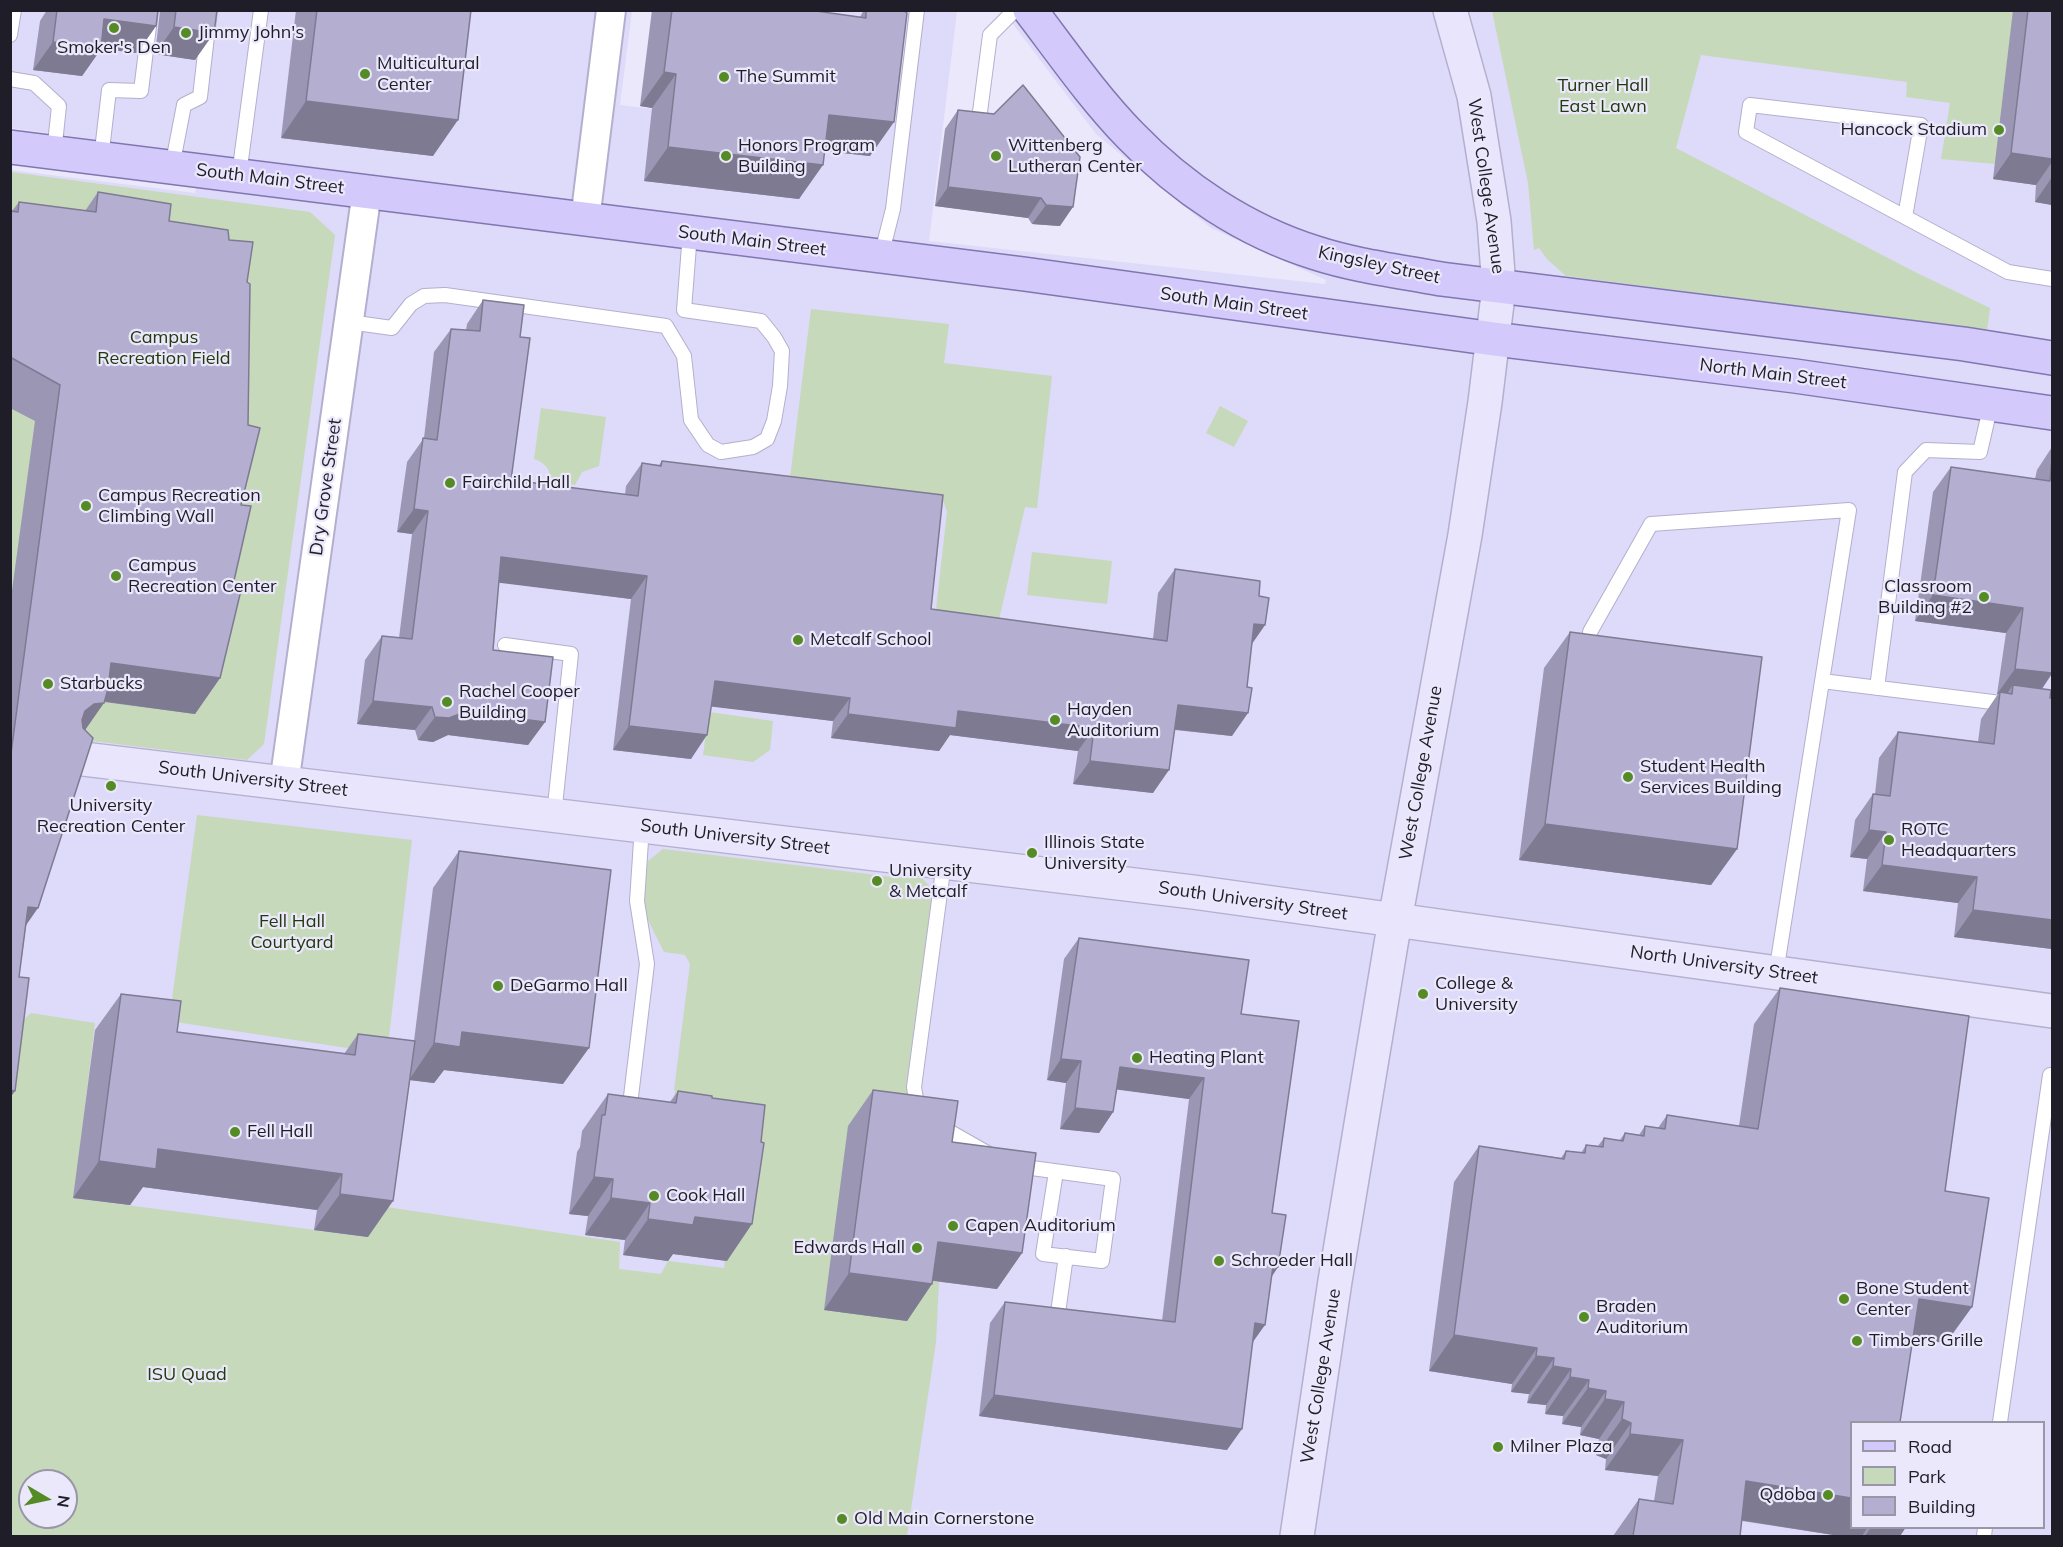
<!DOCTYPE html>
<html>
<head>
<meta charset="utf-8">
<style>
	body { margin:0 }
	#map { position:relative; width:2063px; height:1547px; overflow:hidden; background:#ebe8fb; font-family:Mulish,sans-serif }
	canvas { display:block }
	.frame { position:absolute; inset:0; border:12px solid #1f1d28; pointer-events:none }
	.legend { position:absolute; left:1850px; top:1421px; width:195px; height:108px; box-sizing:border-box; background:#ebe8fb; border:2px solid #9997a7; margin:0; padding:8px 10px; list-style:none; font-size:18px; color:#1f1d28 }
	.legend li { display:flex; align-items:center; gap:12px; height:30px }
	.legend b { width:30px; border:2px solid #9997a7 }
	.north { position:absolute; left:18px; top:1469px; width:60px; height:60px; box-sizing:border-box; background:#ebe8fb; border:2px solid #9997a7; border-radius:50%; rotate:99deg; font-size:16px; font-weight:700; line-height:24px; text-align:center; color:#1f1d28 }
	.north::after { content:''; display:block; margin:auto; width:21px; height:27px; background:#558b25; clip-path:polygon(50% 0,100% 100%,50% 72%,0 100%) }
</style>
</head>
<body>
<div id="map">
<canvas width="2063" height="1547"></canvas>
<div class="frame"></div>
<ul class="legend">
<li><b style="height:8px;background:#d3cafb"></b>Road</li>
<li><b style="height:16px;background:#c6d9ba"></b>Park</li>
<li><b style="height:16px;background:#b4afd1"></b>Building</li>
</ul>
<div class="north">N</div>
</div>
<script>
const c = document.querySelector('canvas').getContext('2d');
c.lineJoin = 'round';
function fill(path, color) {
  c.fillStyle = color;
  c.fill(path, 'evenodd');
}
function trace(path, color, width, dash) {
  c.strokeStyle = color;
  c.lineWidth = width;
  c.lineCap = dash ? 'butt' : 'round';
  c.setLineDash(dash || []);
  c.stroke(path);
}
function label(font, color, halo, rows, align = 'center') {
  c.font = font + ' Mulish,sans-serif';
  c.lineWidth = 4.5;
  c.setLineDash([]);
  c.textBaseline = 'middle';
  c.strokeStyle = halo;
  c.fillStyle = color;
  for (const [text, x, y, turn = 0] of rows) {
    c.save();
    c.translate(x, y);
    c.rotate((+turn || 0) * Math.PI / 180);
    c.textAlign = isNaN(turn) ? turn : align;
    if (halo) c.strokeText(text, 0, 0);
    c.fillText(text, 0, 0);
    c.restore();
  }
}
const built = new Path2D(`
	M 11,11 L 632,11 L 620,105 L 820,130 L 833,11 L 957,11 L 929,241 L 1325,284 L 1326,280 L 1211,228 L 1096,134 L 1003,11 L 2052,11 L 2052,1536 L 11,1536 L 11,170 L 195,193 L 201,154 L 11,128 ZM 1852,1422 L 2044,1422 L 2044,1528 L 1852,1528 ZM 30,1481 L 66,1481 L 66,1517 L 30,1517 Z`);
const green = new Path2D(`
	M 1492,11 L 2052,11 L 2035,202 L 2036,185 L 1993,179 L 1995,164 L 1941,159 L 1950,103 L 1906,97 L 1907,82 L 1701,55 L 1676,148 L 1913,271 L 1990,308 L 1987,330 L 1566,276 L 1547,259 L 1539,248 L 1534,250 L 1528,183 Z
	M 11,172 L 310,212 L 335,235 L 264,744 L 247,760 L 11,731 Z
	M 811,309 L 949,324 L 944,363 L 1052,376 L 1037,508 L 1025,507 L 996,633 L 935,618 L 947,512 L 944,503 L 940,498 L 789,486 Z
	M 1220,406 L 1248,421 L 1234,447 L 1206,433 Z
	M 541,408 L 606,417 L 599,466 L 582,472 L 575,485 L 570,484 L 569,491 L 551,488 C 552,474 549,464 534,459 Z
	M 1032,552 L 1112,561 L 1107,604 L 1027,595 Z
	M 709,712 L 773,721 L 770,750 L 753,762 L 703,755 Z
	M 197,815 L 412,840 L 387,1054 L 169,1021 Z
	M 663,849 L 893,877 L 922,878 L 933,890 L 906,1087 L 914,1112 L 981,1159 L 824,1309 L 907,1321 L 912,1278 L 939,1282 L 936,1342 L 907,1536 L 11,1536 L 10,1088 L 21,1022 L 31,1013 L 95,1023 L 74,1198 L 368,1237 L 373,1205 L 620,1242 L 619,1269 L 661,1274 L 668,1261 L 724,1268 L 737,1129 L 671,1122 L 675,1090 L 674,1090 L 690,964 L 685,955 L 664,952 L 641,906 L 648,861 ZM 30,1481 L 66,1481 L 66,1517 L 30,1517 Z`);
const lane = new Path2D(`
	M 10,35 L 14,10
	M 10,79 L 34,83 L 59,106 L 54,153
	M 980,112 L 990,35 L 1015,10
	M 101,159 L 109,90 L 141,91 L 151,10
	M 172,167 L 184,105 L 200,97 L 210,10
	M 239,175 L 261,10
	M 1905,217 L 1921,125 L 1750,105 L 1746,132 L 2008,272 L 2052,279
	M 881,256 L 893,209 L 917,10
	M 349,322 L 392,328 L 411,304 L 424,296 L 445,295 L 666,326 L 684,356 L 691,420 L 708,445 L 721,452 L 753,447 L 767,439 L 774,421 L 780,386 L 782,351 L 774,337 L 761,321 L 684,310 L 690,233
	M 1590,632 L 1651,524 L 1849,510 L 1776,973
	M 505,645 L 571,654 L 554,815
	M 1822,681 L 2009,704
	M 1877,688 L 1905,472 L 1926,450 L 1980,452 L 1991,404
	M 918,1111 L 914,1087 L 944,863
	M 629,1113 L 647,964 L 637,901 L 642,826
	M 938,1125 L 989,1154
	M 1017,1166 L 1113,1179 L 1102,1261 L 1043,1254 L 1056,1172
	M 1057,1320 L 1066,1256
	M 2000,1422 L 2050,1075 L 2052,1075
	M 1984,1536 L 1985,1528`);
const street = new Path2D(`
	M 585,220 L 611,10
	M 284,784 L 367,191`);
const secondary = new Path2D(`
	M 75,758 L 1193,892 L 2052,1011
	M 1297,1536 L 1335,1281 L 1395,920 L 1465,535 L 1485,402 L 1499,287 L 1494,221 L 1474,96 L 1450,10`);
const primary = new Path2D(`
	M 1030,10 C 1062,52 1093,97 1130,135 C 1181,188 1245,231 1316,253 C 1356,266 1399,271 1441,279 L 1964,344 L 2052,358
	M 10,147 L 1024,274 L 1494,339 L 1795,376 L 2052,413`);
const wall = new Path2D(`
	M 47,10 L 158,10 L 156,26 L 137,53 L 101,49 L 82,76 L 33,70 L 40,21 Z
	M 217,10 L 195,60 L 155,54 L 160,11 Z
	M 296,10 L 471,10 L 433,156 L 281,138 Z
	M 652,10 L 809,10 L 860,17 L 864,10 L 904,10 L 870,156 L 825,151 L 799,199 L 644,181 L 652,108 L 640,106 Z
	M 2013,10 L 2052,10 L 2052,205 L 2035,202 L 2036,185 L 1993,179 Z
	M 958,110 L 994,114 L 1060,226 L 1032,224 L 1028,218 L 935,206 L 945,129 Z
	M 98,192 L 169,221 L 229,240 L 247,282 L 241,505 L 233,585 L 220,678 L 195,714 L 104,702 L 85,730 L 26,926 L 19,977 L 10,1098 L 10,605 L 35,421 L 10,408 L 10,211 L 12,211 L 19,202 L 85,211 Z
	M 483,300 L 520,337 L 511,480 L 625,495 L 626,486 L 642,463 L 659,465 L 662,461 L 931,609 L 1153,639 L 1158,593 L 1175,569 L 1259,596 L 1265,625 L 1252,644 L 1232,736 L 1175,730 L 1153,793 L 1073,784 L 1078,751 L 950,735 L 939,751 L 831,738 L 833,721 L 711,706 L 691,759 L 613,750 L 631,599 L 499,582 L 493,650 L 545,722 L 528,745 L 448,735 L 433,742 L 418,740 L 415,730 L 357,724 L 365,660 L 382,636 L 399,638 L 412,534 L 397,532 L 407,462 L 424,438 L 434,352 L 451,329 L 466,330 L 467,324 Z
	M 2052,447 L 2052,674 L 2042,689 L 2050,698 L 2052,949 L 1954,937 L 1958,903 L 1863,891 L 1867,859 L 1850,857 L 1855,820 L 1873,794 L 1875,794 L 1879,758 L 1898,732 L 1978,742 L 1981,719 L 1998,694 L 1997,694 L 2006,633 L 1915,621 L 1933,492 L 1951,467 L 2035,479 L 2037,470 Z
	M 1570,632 L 1737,849 L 1711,885 L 1519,860 L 1544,668 Z
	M 459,851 L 563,1084 L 444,1070 L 434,1083 L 410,1080 L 368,1237 L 314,1230 L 317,1210 L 143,1187 L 130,1205 L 73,1198 L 95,1030 L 121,994 L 177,1032 L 344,1054 L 358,1034 L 414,1041 L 433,888 Z
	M 1079,938 L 1241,1014 L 1272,1213 L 1278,1267 L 1272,1276 L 1253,1342 L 1227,1450 L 979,1416 L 990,1323 L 1005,1302 L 1162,1321 L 1189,1099 L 1117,1089 L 1113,1112 L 1099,1133 L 1060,1129 L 1066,1083 L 1047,1080 L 1064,959 Z
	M 1780,988 L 1945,1191 L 1946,1343 L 1913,1339 L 1851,1527 L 1906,1527 L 1900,1536 L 1840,1536 L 1742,1521 L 1740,1536 L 1613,1536 L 1639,1499 L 1654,1501 L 1658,1476 L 1605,1470 L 1606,1459 L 1596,1455 L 1599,1439 L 1580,1435 L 1581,1427 L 1562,1424 L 1563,1416 L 1545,1414 L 1546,1405 L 1527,1403 L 1529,1394 L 1511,1392 L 1512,1384 L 1429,1371 L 1454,1182 L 1479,1146 L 1561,1158 L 1566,1151 L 1581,1153 L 1586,1145 L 1598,1146 L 1604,1138 L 1619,1141 L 1625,1133 L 1639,1135 L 1645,1126 L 1658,1128 L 1667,1115 L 1739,1126 L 1754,1024 Z
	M 873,1090 L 952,1142 L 1022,1253 L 997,1289 L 933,1281 L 907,1321 L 824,1310 L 848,1126 Z
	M 678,1091 L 712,1098 L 727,1261 L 673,1254 L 668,1261 L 623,1255 L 625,1240 L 585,1235 L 588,1216 L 569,1214 L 577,1152 L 580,1147 L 582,1131 L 608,1094 L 670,1102 Z`);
const shadedWall = new Path2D(`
	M 104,19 L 156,26 L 137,53 L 85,46 Z
	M 174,27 L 214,33 L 195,60 L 155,54 Z
	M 53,42 L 101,49 L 82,76 L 33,70 Z
	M 664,72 L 676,74 L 652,108 L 640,106 Z
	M 306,101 L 458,120 L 433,156 L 281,138 Z
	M 829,115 L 894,122 L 870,156 L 805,149 Z
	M 668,147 L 823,165 L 799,199 L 644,181 Z
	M 2011,153 L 2052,159 L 2052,162 L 2036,185 L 1993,179 Z
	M 2052,177 L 2052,205 L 2035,202 Z
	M 948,187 L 1041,198 L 1028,218 L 935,206 Z
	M 1046,205 L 1073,207 L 1060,226 L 1032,224 Z
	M 414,509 L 428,511 L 412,534 L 397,532 Z
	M 501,557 L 647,576 L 631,599 L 485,581 Z
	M 1933,595 L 2023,608 L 2006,633 L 1915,621 Z
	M 1254,624 L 1265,625 L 1248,649 Z
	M 111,663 L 220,678 L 195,714 L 86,699 Z
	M 2015,669 L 2052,673 L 2035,699 L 2012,694 L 2013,685 L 2006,695 L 2000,692 L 1998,694 L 1997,694 Z
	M 715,681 L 850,698 L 833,721 L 698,705 Z
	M 373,701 L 432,707 L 415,730 L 357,724 Z
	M 104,703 L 78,740 L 68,741 L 85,711 L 94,704 Z
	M 1178,705 L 1248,713 L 1232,736 L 1162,728 Z
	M 958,711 L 1094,728 L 1078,751 L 950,735 L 939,751 L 831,738 L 848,714 Z
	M 465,712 L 545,722 L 528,745 L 448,735 L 433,742 L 418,740 L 435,717 Z
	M 629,726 L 707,735 L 691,759 L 613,750 Z
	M 1090,761 L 1169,770 L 1153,793 L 1073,784 Z
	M 1545,824 L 1737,849 L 1711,885 L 1519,860 Z
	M 1869,830 L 1886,832 L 1867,859 L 1850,857 Z
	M 1882,865 L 1977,877 L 1958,903 L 1863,891 Z
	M 28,907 L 38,908 L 13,944 Z
	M 1973,910 L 2052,920 L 2052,949 L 1954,937 Z
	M 462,1032 L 589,1048 L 563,1084 L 444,1070 L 434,1083 L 409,1080 L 434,1043 Z
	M 1061,1059 L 1081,1061 L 1066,1083 L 1047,1080 Z
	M 1120,1067 L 1204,1078 L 1189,1099 L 1105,1088 Z
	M 10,1090 L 15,1091 L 10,1098 Z
	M 1075,1108 L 1113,1112 L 1099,1133 L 1060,1129 Z
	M 158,1149 L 342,1174 L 317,1210 L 143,1187 L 130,1205 L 73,1198 L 99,1161 Z
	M 594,1177 L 613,1179 L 588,1216 L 569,1214 Z
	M 340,1194 L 393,1201 L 368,1237 L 314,1230 Z
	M 611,1198 L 650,1203 L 625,1240 L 585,1235 Z
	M 695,1217 L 752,1224 L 727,1261 L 673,1254 L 668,1261 L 623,1255 L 648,1219 Z
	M 938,1242 L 1022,1253 L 997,1289 L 913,1278 Z
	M 1273,1266 L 1278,1267 L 1264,1288 Z
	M 849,1273 L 932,1284 L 907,1321 L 824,1310 Z
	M 1919,1299 L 1972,1307 L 1946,1343 L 1894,1336 Z
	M 1255,1323 L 1265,1325 L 1250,1346 Z
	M 1454,1335 L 1537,1348 L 1512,1384 L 1429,1371 Z
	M 1536,1356 L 1554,1358 L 1529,1394 L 1511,1392 Z
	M 1553,1366 L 1571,1369 L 1546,1405 L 1527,1403 Z
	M 1570,1377 L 1589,1380 L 1563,1416 L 1545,1414 Z
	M 1588,1388 L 1606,1391 L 1581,1427 L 1562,1424 Z
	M 994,1395 L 1242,1429 L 1227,1450 L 979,1416 Z
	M 1605,1399 L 1624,1402 L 1599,1439 L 1580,1435 Z
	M 1622,1419 L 1631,1423 L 1606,1459 L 1596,1455 Z
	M 1630,1434 L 1683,1440 L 1658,1476 L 1605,1470 Z
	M 1746,1481 L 1851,1498 L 1851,1527 L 1868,1527 L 1862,1536 L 1840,1536 L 1721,1517 Z
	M 1871,1527 L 1906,1527 L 1900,1536 L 1865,1536 Z`);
const building = new Path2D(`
	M 57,10 L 158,10 L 156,26 L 104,19 L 101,49 L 53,42 Z
	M 176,10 L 217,10 L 214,33 L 174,27 Z
	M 317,10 L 471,10 L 458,120 L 306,101 Z
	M 672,10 L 809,10 L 866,18 L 866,10 L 904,11 L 907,13 L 894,122 L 829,115 L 823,165 L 668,147 L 676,74 L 664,72 Z
	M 2028,10 L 2052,10 L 2052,159 L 2011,153 Z
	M 1023,85 L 1080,157 L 1073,207 L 1046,205 L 1041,198 L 948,187 L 958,110 L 994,114 Z
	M 98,192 L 171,204 L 169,221 L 228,230 L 229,240 L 253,242 L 247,282 L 250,284 L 248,425 L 260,428 L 241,505 L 251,506 L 233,585 L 242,586 L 220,678 L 111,663 L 108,689 L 104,703 L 94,704 L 85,711 L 82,720 L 83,728 L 93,738 L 38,908 L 28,907 L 19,977 L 29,978 L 15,1091 L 10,1090 L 10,761 L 60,385 L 10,357 L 10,211 L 18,212 L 19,202 L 96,212 Z
	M 483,300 L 524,305 L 520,337 L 530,338 L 511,480 L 638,496 L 642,463 L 661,466 L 662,461 L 943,495 L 931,609 L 1167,641 L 1175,569 L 1260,581 L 1259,596 L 1269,598 L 1265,625 L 1254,624 L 1247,687 L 1252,688 L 1248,713 L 1178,705 L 1169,770 L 1090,761 L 1094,728 L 958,711 L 956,728 L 848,714 L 850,698 L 715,681 L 707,735 L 629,726 L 647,576 L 501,557 L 493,650 L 553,657 L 545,722 L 465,712 L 449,718 L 435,717 L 432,707 L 373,701 L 382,636 L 412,639 L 428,511 L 414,509 L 423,438 L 437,440 L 451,329 L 480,331 Z
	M 2052,459 L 2052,673 L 2015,669 L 2023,608 L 1933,595 L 1951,467 L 2050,481 Z
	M 1570,632 L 1762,657 L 1737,849 L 1545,824 Z
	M 2013,685 L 2051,690 L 2050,698 L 2052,698 L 2052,920 L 1973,910 L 1977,877 L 1882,865 L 1886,832 L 1869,830 L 1873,794 L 1890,796 L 1898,732 L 1994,744 L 2000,692 L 2012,694 Z
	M 459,851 L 611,870 L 589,1048 L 462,1032 L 460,1047 L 434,1043 Z
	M 1079,938 L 1249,960 L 1241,1014 L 1299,1021 L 1272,1213 L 1286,1215 L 1278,1267 L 1273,1266 L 1265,1325 L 1255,1323 L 1242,1429 L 994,1395 L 1005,1302 L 1175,1322 L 1204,1078 L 1120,1067 L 1113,1112 L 1075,1108 L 1081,1061 L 1061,1059 Z
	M 1780,988 L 1969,1016 L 1945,1191 L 1989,1198 L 1972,1307 L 1919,1299 L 1900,1422 L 1851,1422 L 1851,1498 L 1746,1481 L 1740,1536 L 1633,1536 L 1639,1499 L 1673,1504 L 1683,1440 L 1630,1434 L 1631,1423 L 1622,1419 L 1624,1402 L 1605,1399 L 1606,1391 L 1588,1388 L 1589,1380 L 1570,1377 L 1571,1369 L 1553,1366 L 1554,1358 L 1536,1356 L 1537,1348 L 1454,1335 L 1479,1146 L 1564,1159 L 1566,1151 L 1585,1153 L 1586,1145 L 1603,1147 L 1604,1138 L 1623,1141 L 1625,1133 L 1644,1136 L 1645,1126 L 1665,1129 L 1667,1115 L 1758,1129 Z
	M 121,994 L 181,1001 L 177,1032 L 355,1055 L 358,1034 L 415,1041 L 393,1201 L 340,1194 L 342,1174 L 158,1149 L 156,1169 L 99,1161 Z
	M 873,1090 L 958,1101 L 952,1142 L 1036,1153 L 1022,1253 L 938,1242 L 932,1284 L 849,1273 Z
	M 678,1091 L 712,1096 L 712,1098 L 765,1105 L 761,1142 L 764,1143 L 752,1224 L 695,1217 L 693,1225 L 648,1219 L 650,1203 L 611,1198 L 613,1179 L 594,1177 L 602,1115 L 605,1115 L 608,1094 L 676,1103 Z`);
const markers = [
	[114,28,6,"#558b25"],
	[186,33,6,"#558b25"],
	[365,74,6,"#558b25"],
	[724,77,6,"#558b25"],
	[1999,130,6,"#558b25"],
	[726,156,6,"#558b25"],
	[996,156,6,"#558b25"],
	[450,483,6,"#558b25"],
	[86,506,6,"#558b25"],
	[116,576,6,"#558b25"],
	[1984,597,6,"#558b25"],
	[798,640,6,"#558b25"],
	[48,684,6,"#558b25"],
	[447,702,6,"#558b25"],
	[1055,720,6,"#558b25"],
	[1628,777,6,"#558b25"],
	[111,786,6,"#558b25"],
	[1889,840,6,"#558b25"],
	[1032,853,6,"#558b25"],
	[877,881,6,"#558b25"],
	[498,986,6,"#558b25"],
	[1423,994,6,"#558b25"],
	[1137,1058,6,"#558b25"],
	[235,1132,6,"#558b25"],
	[654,1196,6,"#558b25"],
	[953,1226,6,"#558b25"],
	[917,1248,6,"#558b25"],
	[1219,1261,6,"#558b25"],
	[1844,1299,6,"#558b25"],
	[1584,1317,6,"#558b25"],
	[1857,1341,6,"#558b25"],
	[1498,1447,6,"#558b25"],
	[1828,1495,6,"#558b25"],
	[842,1519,6,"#558b25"]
];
const poiNames = [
	["Jimmy John's",198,33],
	["Smoker's Den",114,48,"center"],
	["Multicultural",377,64],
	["Center",377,85],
	["The Summit",736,77],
	["Hancock Stadium",1987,130,"right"],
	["Honors Program",738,146],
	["Building",738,167],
	["Wittenberg",1008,146],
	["Lutheran Center",1008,167],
	["Fairchild Hall",462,483],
	["Campus Recreation",98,496],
	["Climbing Wall",98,517],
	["Campus",128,566],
	["Recreation Center",128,587],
	["Classroom",1972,587,"right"],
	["Building #2",1972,608,"right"],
	["Metcalf School",810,640],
	["Starbucks",60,684],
	["Rachel Cooper",459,692],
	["Building",459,713],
	["Hayden",1067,710],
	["Auditorium",1067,731],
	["Student Health",1640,767],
	["Services Building",1640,788],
	["University",111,806,"center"],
	["Recreation Center",111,827,"center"],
	["ROTC",1901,830],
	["Headquarters",1901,851],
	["Illinois State",1044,843],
	["University",1044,864],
	["University",889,871],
	["& Metcalf",889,892],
	["College &",1435,984],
	["University",1435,1005],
	["DeGarmo Hall",510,986],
	["Heating Plant",1149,1058],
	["Fell Hall",247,1132],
	["Cook Hall",666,1196],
	["Capen Auditorium",965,1226],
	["Edwards Hall",905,1248,"right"],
	["Schroeder Hall",1231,1261],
	["Bone Student",1856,1289],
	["Center",1856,1310],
	["Braden",1596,1307],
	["Auditorium",1596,1328],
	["Timbers Grille",1869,1341],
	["Milner Plaza",1510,1447],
	["Qdoba",1816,1495,"right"],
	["Old Main Cornerstone",854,1519]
];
const parkNames = [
	["Turner Hall",1603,86],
	["East Lawn",1603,107],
	["Campus",164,338],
	["Recreation Field",164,359],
	["Fell Hall",292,922],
	["Courtyard",292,943],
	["ISU Quad",187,1375]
];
const streetNames = [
	["South Main Street",270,179,7],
	["West College Avenue",1486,186,82],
	["South Main Street",752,241,7],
	["Kingsley Street",1379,265,12],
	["South Main Street",1234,304,8],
	["North Main Street",1773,374,7],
	["Dry Grove Street",326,487,-82],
	["West College Avenue",1421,773,-80],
	["South University Street",253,779,7],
	["South University Street",735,837,7],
	["South University Street",1253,901,8],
	["North University Street",1724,965,8],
	["West College Avenue",1321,1376,-81]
];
fill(built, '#dedaf9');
fill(green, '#c6d9ba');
trace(lane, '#b3afcd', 16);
trace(street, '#b3afcd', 32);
trace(secondary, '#b3afcd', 36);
trace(primary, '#8177b0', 36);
trace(lane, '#fff', 14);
trace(street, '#fff', 28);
trace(secondary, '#e9e5fd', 33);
trace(primary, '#d3cafb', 33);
fill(wall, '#9b96b4');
fill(shadedWall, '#7e7a92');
fill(building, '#b4afd1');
trace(building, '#7e7a92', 1.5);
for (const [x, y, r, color] of markers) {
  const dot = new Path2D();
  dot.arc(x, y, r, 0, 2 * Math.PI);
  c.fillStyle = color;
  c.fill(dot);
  trace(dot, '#ebe8fb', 2);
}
label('18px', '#1f1d28', '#ebe8fb', poiNames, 'left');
label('18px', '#213a0b', '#ebe8fb', parkNames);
label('18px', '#1f1d28', '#ebe8fb', streetNames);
</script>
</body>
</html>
